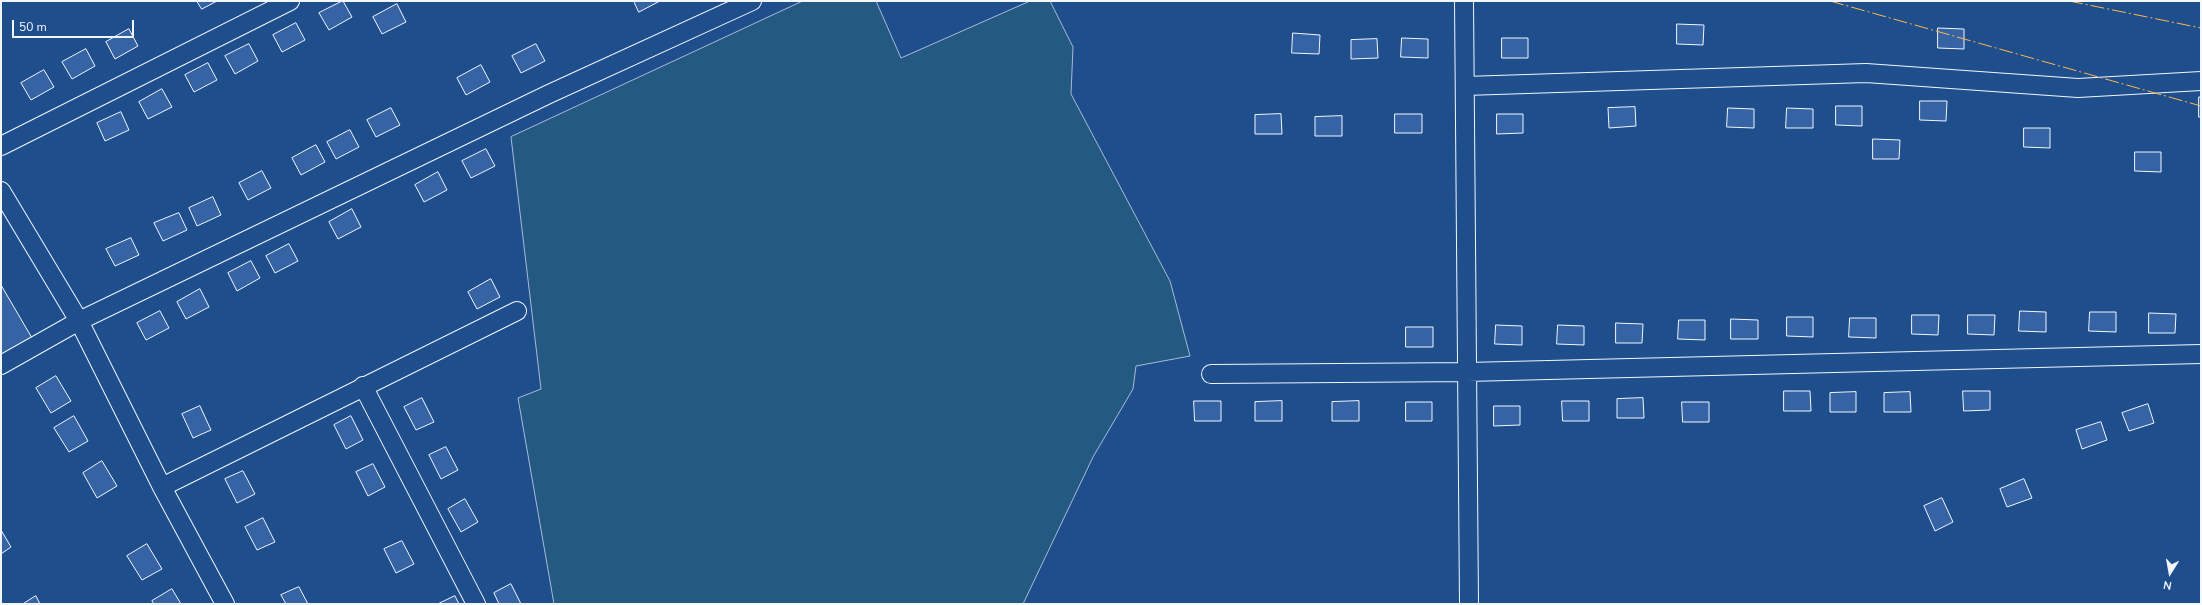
<!DOCTYPE html>
<html>
<head>
<meta charset="utf-8">
<style>
	body { margin:0 }
	#map { position:relative; width:2202px; height:605px; overflow:hidden; background:#1f4e8c; font-family:"Nunito Sans",sans-serif }
	canvas { display:block }
	.frame { position:absolute; inset:0; border:2px solid #f2f6ff; pointer-events:none }
	.north { position:absolute; left:2150px; top:553px; width:40px; height:40px; -webkit-text-stroke:3px #1f4e8c; paint-order:stroke; rotate:191deg; font-size:11px; font-weight:700; line-height:16px; text-align:center; color:#f2f6ff }
	.north::after { content:''; display:block; margin:auto; width:14px; height:18px; background:#f2f6ff; clip-path:polygon(50% 0,100% 100%,50% 72%,0 100%) }
	.scale { position:absolute; left:12px; top:20px; width:122px; height:18px; box-sizing:border-box; border:2px solid #f2f6ff; border-top:0; padding-left:5px; font-size:12px; line-height:14px; white-space:nowrap; color:#f2f6ff; -webkit-text-stroke:3px #1f4e8c; paint-order:stroke }
</style>
</head>
<body>
<div id="map">
<canvas width="2202" height="605"></canvas>
<div class="frame"></div>
<div class="north">N</div>
<div class="scale">50 m</div>
</div>
<script>
const c = document.querySelector('canvas').getContext('2d');
c.lineJoin = 'round';
function fill(path, color) {
  c.fillStyle = color;
  c.fill(path, 'evenodd');
}
function trace(path, color, width, dash) {
  c.strokeStyle = color;
  c.lineWidth = width;
  c.lineCap = dash ? 'butt' : 'round';
  c.setLineDash(dash || []);
  c.stroke(path);
}
const green = new Path2D(`
	M 803,1 L 876,1 L 901,58 L 1030,1 L 1050,1 L 1073,47 L 1071,94 L 1170,281 L 1190,356 L 1136,366 L 1133,389 L 1093,457 L 1023,604 L 554,604 L 518,398 L 541,389 L 511,137 Z`);
const building = new Path2D(`
	M 197,1 L 217,1 L 202,9 Z
	M 343,1 L 352,17 L 329,30 L 319,13 Z
	M 634,1 L 660,1 L 639,12 Z
	M 397,4 L 406,22 L 382,34 L 373,17 Z
	M 296,23 L 305,40 L 282,52 L 273,35 Z
	M 1677,24 L 1704,25 L 1703,45 L 1677,44 Z
	M 1938,28 L 1964,29 L 1964,49 L 1938,48 Z
	M 129,29 L 138,46 L 115,59 L 106,42 Z
	M 1293,33 L 1320,35 L 1319,54 L 1292,53 Z
	M 1402,38 L 1428,39 L 1428,58 L 1401,57 Z
	M 1502,38 L 1528,38 L 1528,58 L 1502,58 Z
	M 1377,39 L 1378,58 L 1351,59 L 1351,40 Z
	M 249,44 L 258,61 L 235,74 L 225,56 Z
	M 536,44 L 545,61 L 521,73 L 512,56 Z
	M 86,49 L 95,66 L 72,79 L 62,62 Z
	M 208,63 L 217,80 L 194,92 L 185,75 Z
	M 481,65 L 490,82 L 466,95 L 457,78 Z
	M 44,70 L 54,87 L 31,100 L 21,83 Z
	M 162,89 L 172,107 L 148,119 L 139,102 Z
	M 2199,97 L 2201,97 L 2201,117 L 2199,117 Z
	M 1920,101 L 1947,101 L 1946,121 L 1920,120 Z
	M 1836,106 L 1862,106 L 1862,126 L 1836,125 Z
	M 1635,107 L 1636,126 L 1609,128 L 1608,108 Z
	M 391,108 L 400,125 L 376,137 L 367,120 Z
	M 1728,108 L 1754,109 L 1754,128 L 1727,127 Z
	M 1787,108 L 1813,109 L 1813,128 L 1786,128 Z
	M 121,112 L 129,130 L 105,141 L 97,123 Z
	M 1281,114 L 1282,134 L 1255,134 L 1255,115 Z
	M 1395,114 L 1422,114 L 1422,133 L 1395,133 Z
	M 1497,114 L 1523,114 L 1523,133 L 1497,134 Z
	M 1342,116 L 1342,136 L 1315,136 L 1315,117 Z
	M 2024,128 L 2050,128 L 2050,148 L 2024,147 Z
	M 350,130 L 359,147 L 336,159 L 327,142 Z
	M 1873,139 L 1900,140 L 1899,159 L 1873,159 Z
	M 316,145 L 325,162 L 301,175 L 292,158 Z
	M 486,149 L 495,166 L 471,178 L 462,161 Z
	M 2135,152 L 2161,152 L 2161,172 L 2135,171 Z
	M 262,171 L 271,188 L 248,200 L 239,183 Z
	M 438,172 L 447,190 L 424,202 L 415,185 Z
	M 213,197 L 221,215 L 197,226 L 189,208 Z
	M 352,209 L 361,227 L 338,239 L 329,222 Z
	M 179,213 L 187,230 L 163,241 L 154,223 Z
	M 131,238 L 139,255 L 115,266 L 106,249 Z
	M 289,244 L 298,261 L 275,273 L 266,256 Z
	M 251,261 L 260,278 L 237,291 L 228,273 Z
	M 491,279 L 500,297 L 477,309 L 468,292 Z
	M 1,285 L 32,338 L 1,356 Z
	M 200,289 L 209,307 L 186,319 L 177,302 Z
	M 160,311 L 169,328 L 146,340 L 137,323 Z
	M 2020,311 L 2046,312 L 2046,332 L 2019,331 Z
	M 2090,312 L 2116,312 L 2116,332 L 2089,331 Z
	M 2149,313 L 2176,314 L 2175,333 L 2149,333 Z
	M 1912,315 L 1939,315 L 1938,335 L 1912,334 Z
	M 1968,315 L 1995,315 L 1994,335 L 1968,334 Z
	M 1787,317 L 1813,317 L 1813,337 L 1787,336 Z
	M 1850,318 L 1876,318 L 1876,338 L 1849,337 Z
	M 1731,319 L 1758,320 L 1758,339 L 1731,339 Z
	M 1679,320 L 1705,320 L 1705,340 L 1678,339 Z
	M 1616,323 L 1643,324 L 1642,343 L 1616,343 Z
	M 1496,325 L 1522,326 L 1522,345 L 1495,344 Z
	M 1558,325 L 1584,326 L 1584,345 L 1557,344 Z
	M 1406,327 L 1433,327 L 1433,347 L 1406,347 Z
	M 56,376 L 71,401 L 51,413 L 36,388 Z
	M 1784,391 L 1810,391 L 1811,411 L 1784,411 Z
	M 1963,391 L 1990,391 L 1990,410 L 1964,411 Z
	M 1856,392 L 1856,412 L 1830,412 L 1830,393 Z
	M 1910,392 L 1911,412 L 1884,412 L 1884,393 Z
	M 422,398 L 434,422 L 416,430 L 404,407 Z
	M 1643,398 L 1644,418 L 1617,418 L 1617,399 Z
	M 1194,401 L 1221,401 L 1221,421 L 1195,421 Z
	M 1282,401 L 1282,421 L 1255,421 L 1255,402 Z
	M 1359,401 L 1359,421 L 1332,421 L 1332,402 Z
	M 1562,401 L 1589,401 L 1589,421 L 1563,421 Z
	M 1406,402 L 1432,402 L 1432,421 L 1406,421 Z
	M 1682,402 L 1709,402 L 1709,422 L 1683,422 Z
	M 2148,404 L 2154,423 L 2129,431 L 2122,413 Z
	M 200,406 L 211,430 L 193,438 L 182,414 Z
	M 1494,406 L 1520,406 L 1520,425 L 1494,426 Z
	M 74,416 L 88,441 L 69,452 L 54,428 Z
	M 351,416 L 363,440 L 346,449 L 334,425 Z
	M 2101,422 L 2107,440 L 2082,449 L 2076,430 Z
	M 446,447 L 458,470 L 441,479 L 429,455 Z
	M 102,461 L 117,486 L 97,498 L 83,473 Z
	M 373,464 L 385,487 L 368,496 L 356,472 Z
	M 243,471 L 255,494 L 237,503 L 225,479 Z
	M 2024,479 L 2032,498 L 2007,507 L 2000,489 Z
	M 1942,498 L 1953,522 L 1935,531 L 1924,506 Z
	M 465,499 L 478,522 L 461,532 L 448,509 Z
	M 263,518 L 275,542 L 257,550 L 245,527 Z
	M 1,530 L 11,547 L 1,554 Z
	M 402,541 L 414,564 L 396,573 L 384,549 Z
	M 147,544 L 162,569 L 142,580 L 127,556 Z
	M 511,584 L 521,604 L 499,604 L 494,593 Z
	M 299,587 L 308,604 L 286,604 L 281,595 Z
	M 172,589 L 181,604 L 154,604 L 152,601 Z
	M 36,596 L 40,604 L 23,604 Z
	M 455,596 L 459,604 L 438,604 Z`);
const minor = new Path2D(`
	M 1464,1 L 1469,604
	M 1465,86 L 1866,73 L 2078,88 L 2201,81
	M 1,146 L 290,1
	M 1,191 L 79,321 L 162,487 L 225,604
	M 1,365 L 79,321 L 549,94 L 752,1
	M 1211,374 L 1467,372 L 2201,354
	M 363,386 L 476,604
	M 162,487 L 517,311`);
const power = new Path2D(`
	M 1830,1 L 2201,106
	M 2069,1 L 2201,28`);
fill(green, '#245a82');
trace(green, '#a8bbd7', 1);
fill(building, '#3563a3');
trace(building, '#f2f6ff', 1);
trace(minor, '#f2f6ff', 20);
trace(minor, '#1f4e8c', 18);
trace(power, '#ffb74d', 1, [14, 3, 2, 3]);
</script>
</body>
</html>
